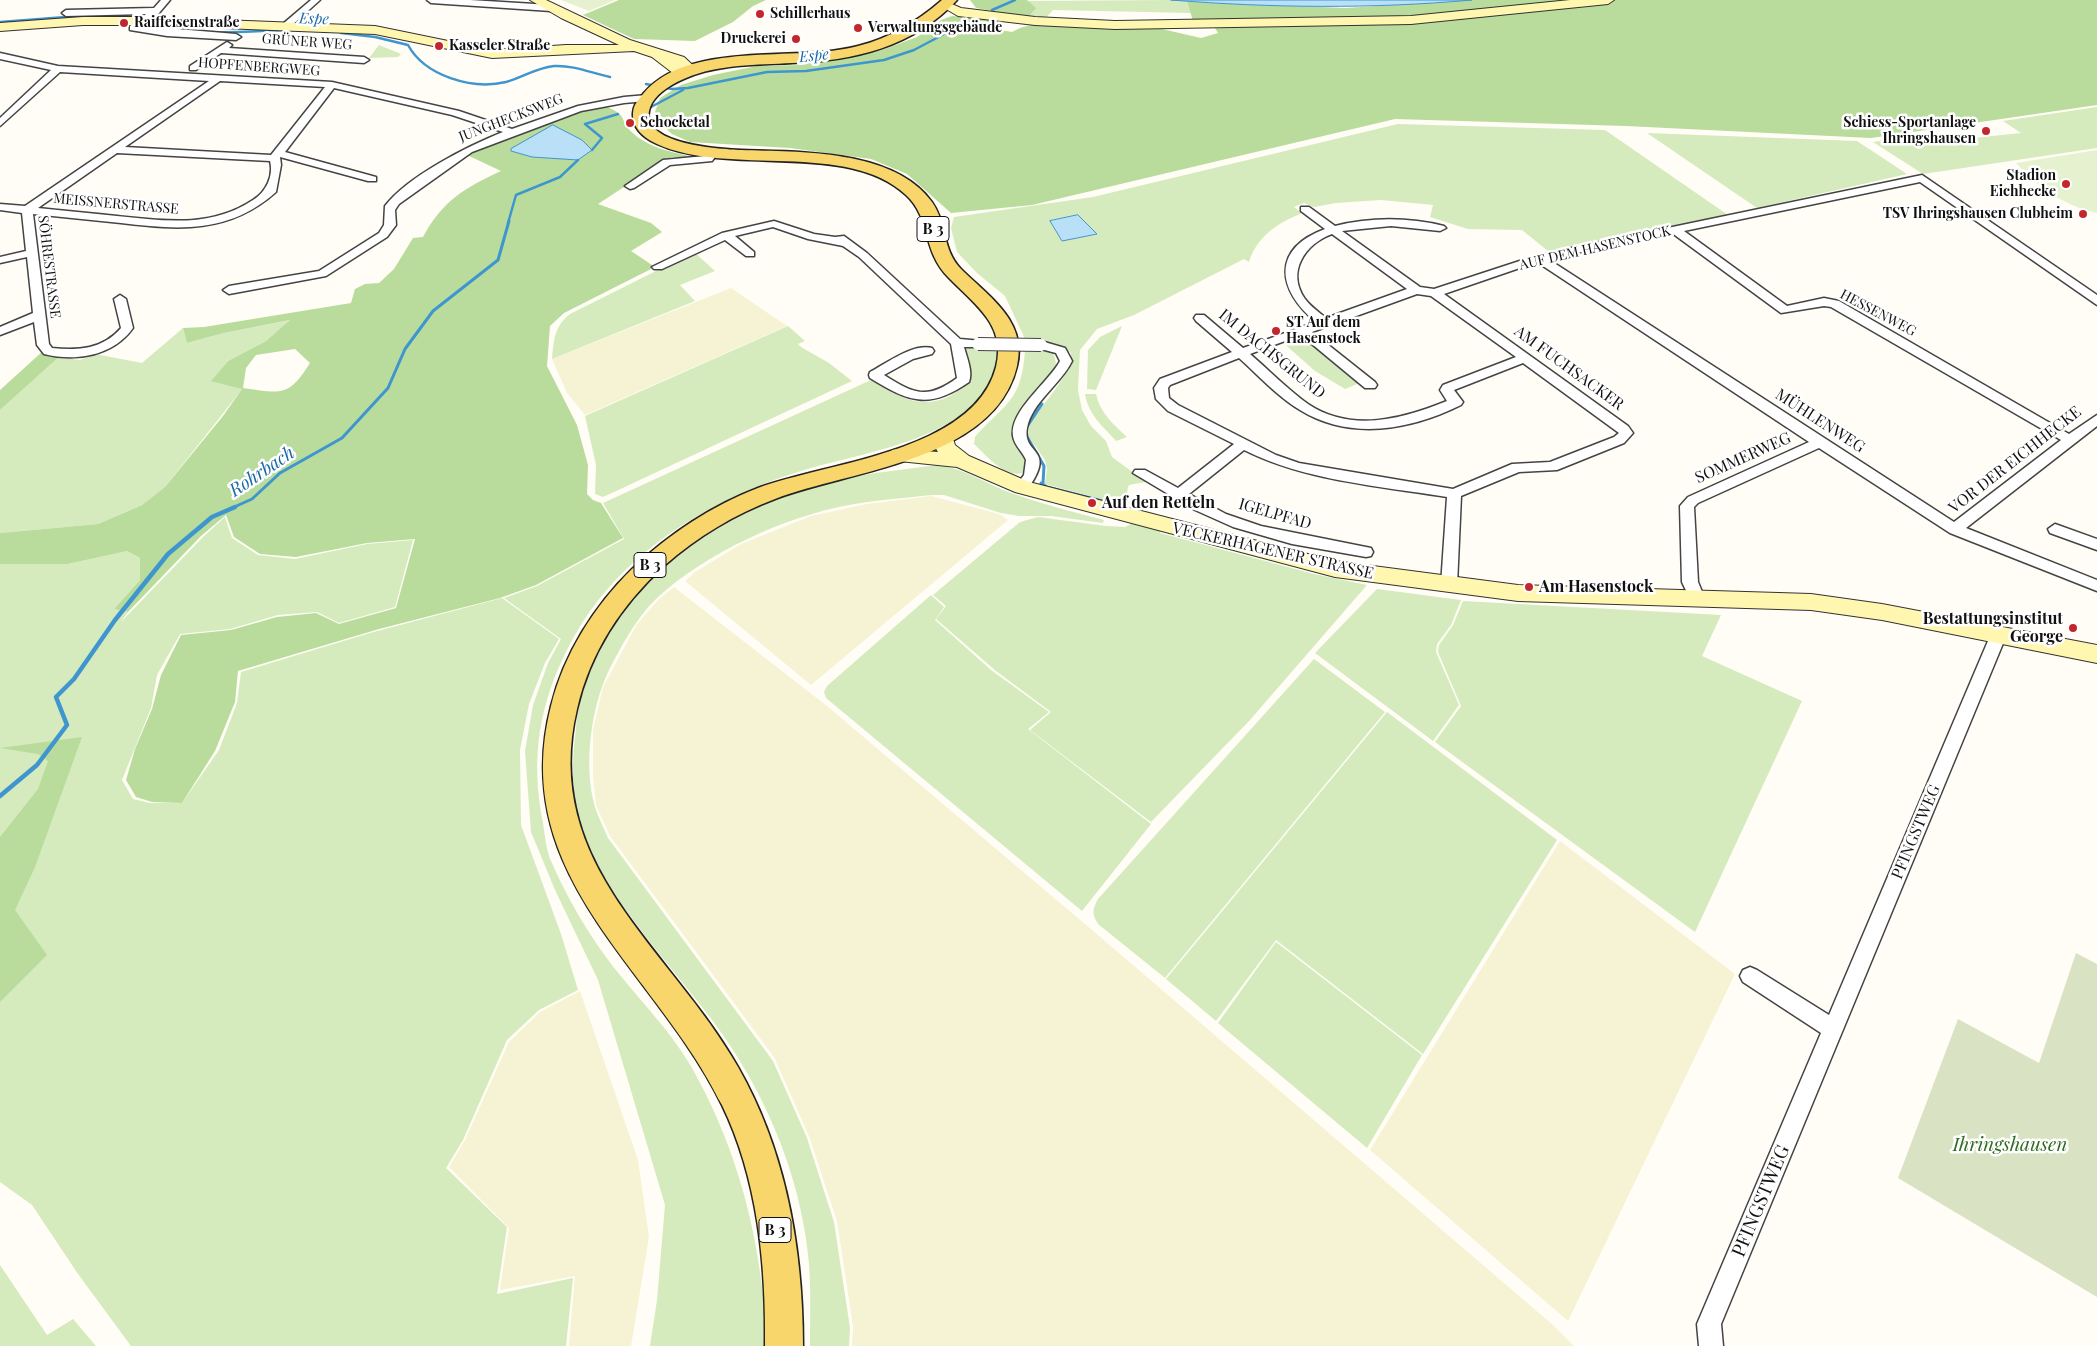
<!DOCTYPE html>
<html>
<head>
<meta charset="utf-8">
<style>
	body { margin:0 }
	canvas { display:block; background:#fffdf5 }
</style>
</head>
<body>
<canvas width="2097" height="1346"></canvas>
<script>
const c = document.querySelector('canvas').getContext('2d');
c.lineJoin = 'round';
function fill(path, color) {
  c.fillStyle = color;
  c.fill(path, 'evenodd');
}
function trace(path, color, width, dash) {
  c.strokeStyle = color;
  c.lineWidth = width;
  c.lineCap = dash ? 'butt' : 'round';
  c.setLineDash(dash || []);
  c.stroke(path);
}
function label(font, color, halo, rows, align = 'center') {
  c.font = font + ' "Playfair Display",serif';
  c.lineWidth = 5;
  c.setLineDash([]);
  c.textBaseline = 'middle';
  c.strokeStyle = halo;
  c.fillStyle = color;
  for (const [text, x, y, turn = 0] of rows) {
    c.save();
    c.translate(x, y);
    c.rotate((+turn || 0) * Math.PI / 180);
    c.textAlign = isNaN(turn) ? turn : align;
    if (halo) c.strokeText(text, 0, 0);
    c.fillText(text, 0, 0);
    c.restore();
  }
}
const farmland = new Path2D(`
	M 731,288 L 787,326 L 585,415 L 567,393 L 552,359 Z
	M 931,496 L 999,514 L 1008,520 L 811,685 L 685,581 L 695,572 L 741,544 L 811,516 L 867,504 Z
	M 674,587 L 827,706 L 1098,935 L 1553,1325 L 1574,1346 L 852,1346 L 853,1326 L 837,1221 L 809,1136 L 774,1057 L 610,836 L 596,805 L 593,775 L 593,729 L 603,687 L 637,624 L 659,599 Z
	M 1560,841 L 1735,974 L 1568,1321 L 1370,1150 Z
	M 580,991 L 638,1160 L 649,1237 L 631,1346 L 569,1346 L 575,1276 L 500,1290 L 509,1228 L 449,1167 L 465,1140 L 509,1042 L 540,1012 Z`);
const green = new Path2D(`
	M 1171,0 L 1187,1 L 1191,13 L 1053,10 L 1045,19 L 1028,17 L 1025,1 Z
	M 379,45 L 401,54 L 398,57 L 369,58 Z
	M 2097,107 L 2097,148 L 1923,174 L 1873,142 L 1933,133 L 1944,141 L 2021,133 L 2003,121 Z
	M 1398,124 L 1605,130 L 1728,215 L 1548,251 L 1522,230 L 1468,229 L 1430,217 L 1433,205 L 1381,200 L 1336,203 L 1314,207 L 1304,203 L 1294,207 L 1302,213 C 1278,223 1257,236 1249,262 L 1244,259 L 1134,315 L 1097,329 L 1080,350 L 1078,390 L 1082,410 L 1091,426 L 1106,441 L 1112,457 L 1146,482 L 1129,485 C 1125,492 1130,499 1127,506 L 1045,484 L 1047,468 L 1045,460 L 1028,436 L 1029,426 C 1040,405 1073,375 1071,353 L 1062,346 L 1025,339 L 1005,296 L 977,273 L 957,252 L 951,228 L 954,217 L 1093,197 ZM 1078,215 L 1096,234 L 1062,241 L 1050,221 Z
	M 1647,133 L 1857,141 L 1907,174 L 1757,208 Z
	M 694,252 L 715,271 L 680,285 L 695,301 L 552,359 C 554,339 554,327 570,314 Z
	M 291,320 L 266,341 L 228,361 L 212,380 L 243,388 L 165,487 L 142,505 L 98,524 L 0,533 L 0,410 L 59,357 L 80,360 L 95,354 L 142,363 L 183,328 L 187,343 L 224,333 Z
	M 788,326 L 805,341 L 798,344 L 801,347 L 829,363 L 852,381 L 614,492 L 603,497 L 595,494 L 596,465 L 585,416 Z
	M 1122,326 L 1096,390 L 1087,389 L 1088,350 L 1100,337 Z
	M 1301,332 L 1362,382 L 1345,389 L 1315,371 L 1280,340 Z
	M 972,346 L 999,348 C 1000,358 998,364 994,373 C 969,441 861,452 801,471 C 774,479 747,490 722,503 C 658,534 603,581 570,644 C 539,703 530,758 543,823 C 545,835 546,850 551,861 C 565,893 583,925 603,953 C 631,992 668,1026 692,1068 C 730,1135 753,1210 762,1287 C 765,1306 764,1326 765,1346 L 650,1346 L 657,1300 L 665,1205 L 598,980 L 555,890 L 531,832 L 525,751 L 533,705 L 548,663 L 561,639 L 504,598 L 537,586 L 624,539 L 603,503 L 871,380 C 881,381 885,388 894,393 C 922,409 954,404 971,375 L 964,350 Z
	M 1041,347 L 1054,354 L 1056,364 C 1045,386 1008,411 1013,436 C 1016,445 1023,455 1027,464 L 1025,472 C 1007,481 985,454 974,444 L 975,437 C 1006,402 1022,402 1025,349 Z
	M 1085,394 L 1096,394 C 1100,413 1113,424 1127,437 L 1116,441 C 1102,425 1089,416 1085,394 Z
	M 939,465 C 965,469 987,484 1011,493 C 1042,504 1073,512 1104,520 L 1103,523 L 1051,516 L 1019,516 L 1001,513 L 944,495 L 932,495 C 904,498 876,500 849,505 C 784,517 706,553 657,598 C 636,618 622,645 609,670 C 591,707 583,766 595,807 C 598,817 604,828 608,838 L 773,1061 L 807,1138 L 834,1222 L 850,1328 L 849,1346 L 810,1346 C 810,1319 811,1291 809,1264 C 801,1171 760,1079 702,1007 C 663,957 609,897 585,839 C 571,803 571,766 576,729 C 577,713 579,697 584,682 C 612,585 725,511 817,485 C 856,474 899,470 939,465 Z
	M 225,517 L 232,538 L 258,555 L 295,559 L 367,544 L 413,540 L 395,607 L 339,623 L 317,612 L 278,615 L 230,629 L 180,634 L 157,675 L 151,708 L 122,780 L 133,799 L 150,803 L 182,803 L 219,750 L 237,703 L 241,672 L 370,633 L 502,598 L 559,639 L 545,663 L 529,704 L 520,750 L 521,825 L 561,934 L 578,990 L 539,1010 L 507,1040 L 463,1140 L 446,1168 L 507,1227 L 497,1294 L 573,1278 L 566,1346 L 131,1346 L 78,1274 L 32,1205 L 0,1182 L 0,564 L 68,564 L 127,551 L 140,558 L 140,580 L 114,609 L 128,612 L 121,622 L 203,537 Z
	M 1038,517 L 1106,526 L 1125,527 L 1133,523 L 1161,530 L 1160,533 L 1314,574 L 1367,585 L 1250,720 L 1151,822 L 1030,730 L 1051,712 L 996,671 L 936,619 L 946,606 L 933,595 L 1020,522 Z
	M 1377,589 L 1461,600 L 1451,625 L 1437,644 L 1436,652 L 1459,705 L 1433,741 L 1315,653 Z
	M 931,595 L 944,607 L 935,620 L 991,670 L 1049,712 L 1028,729 L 1151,824 L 1082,911 L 826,698 L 824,692 L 827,686 Z
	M 1463,601 L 1721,615 L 1702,656 L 1802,701 L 1695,932 L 1435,742 L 1461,706 L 1438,652 L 1439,645 L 1453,625 Z
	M 1314,659 L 1385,712 L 1165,978 L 1098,924 C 1092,914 1092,910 1098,899 Z
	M 1387,712 L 1557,840 L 1423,1054 L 1276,940 L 1216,1021 L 1166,979 Z
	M 1276,942 L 1422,1055 L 1367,1148 L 1218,1023 Z
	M 0,1265 L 47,1335 L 73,1319 L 96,1346 L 0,1346 Z`);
const forest = new Path2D(`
	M 619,0 L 766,0 L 753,6 L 733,22 L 695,41 L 634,39 L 583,15 Z
	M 970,0 L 1027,0 L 1036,8 L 1028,17 L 976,8 Z
	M 1472,0 L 2097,0 L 2097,105 L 1871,138 L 1626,126 L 1395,119 L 1032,205 L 951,213 L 907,174 L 871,159 L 790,148 L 690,142 L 672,134 L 659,123 L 655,112 L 660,98 L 681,85 L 713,75 L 757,66 L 801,65 L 882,50 L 917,37 L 941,20 L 952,16 L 994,19 L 989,28 L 1012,32 L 1020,28 L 1038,23 L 1153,27 L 1201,38 L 1218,33 L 1213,25 L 1193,21 L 1187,1 L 1345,8 Z
	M 602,105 C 609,108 617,110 622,117 C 624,120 624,124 627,127 C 644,148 673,152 697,158 L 672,157 L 665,160 L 598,204 L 651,223 L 662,232 L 631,251 L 655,267 L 564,313 L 550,326 L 547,366 L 577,425 L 588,465 L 587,494 L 593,500 L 601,503 L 623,538 L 536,585 L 500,598 L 379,629 L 238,671 L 235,702 L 215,751 L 182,803 L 152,802 L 136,797 L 126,780 L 135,749 L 152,709 L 161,675 L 181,635 L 231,630 L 277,617 L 316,613 L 339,624 L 396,608 L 415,539 L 367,543 L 296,557 L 260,554 L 234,537 L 226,515 L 201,536 L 128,612 L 114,609 L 140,580 L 140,558 L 127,551 L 68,564 L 0,564 L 0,533 L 98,524 L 142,505 L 165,487 L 223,416 L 242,389 L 211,381 L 228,361 L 266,341 L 290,320 L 224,333 L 187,343 L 183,328 L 204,327 L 351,303 L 355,289 L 365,284 L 379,283 L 394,269 L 413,238 L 423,237 C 442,201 466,187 501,171 L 467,155 L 580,110 ZM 295,349 L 310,363 C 288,398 281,393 243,388 L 246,368 L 256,355 Z
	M 43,351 L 59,357 L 0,410 L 0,390 Z
	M 82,737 L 35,867 L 15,910 L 47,955 L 0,1002 L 0,837 L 38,789 L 48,761 L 38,754 L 0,748 Z`);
const cemetery = new Path2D(`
	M 2076,953 L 2097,964 L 2097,1297 L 1898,1178 L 1958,1019 L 2039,1063 Z`);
const pitch = new Path2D(`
	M 561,0 L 615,0 L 589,11 Z
	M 2097,150 L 2097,213 C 2063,205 2040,189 2016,163 Z`);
const water = new Path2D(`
	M 1171,0 L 1472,0 C 1372,9 1272,8 1171,0 Z
	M 553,125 L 582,140 L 592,150 L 578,160 L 532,157 L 511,151 L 511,149 Z
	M 1078,215 L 1097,234 L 1062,241 L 1050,221 Z`);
const streamFar2 = new Path2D(`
	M 992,10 L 1015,0
	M 0,22 L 92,15 L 138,18
	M 144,23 C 187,37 239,32 283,30
	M 341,33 L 375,37 L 408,45 C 425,76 472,90 506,82 C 523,77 536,68 554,66 C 574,65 591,73 610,77
	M 646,84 L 672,89 L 688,88 L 767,72 L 806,71 L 884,60 L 914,50 L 948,32 L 978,21
	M 649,108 L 683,90
	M 592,150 L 602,138 L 585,124 L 618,114
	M 508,223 L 516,195 L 560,177 L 578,160`);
const streamFar1 = new Path2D(`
	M 1026,428 L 1042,404
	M 1026,435 L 1044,466 L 1043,483
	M 1041,483 L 1047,487 L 1126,507
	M 232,508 L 252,499 L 280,473 L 342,438 L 388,388 L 405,349 L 433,311 L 498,260 L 509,221`);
const stream = new Path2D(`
	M 1132,508 L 1141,510
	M 0,796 L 37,765 L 67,725 L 56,697 L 74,679 L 115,620 L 168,554 L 212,517 L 235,507`);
const street = new Path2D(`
	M 161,0 L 170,0 L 159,13 L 141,26 L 236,34 L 241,37 L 236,40 L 167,36 L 130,30 L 130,26 L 146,14 L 66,16 L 62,13 L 66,10 L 154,8 Z
	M 311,0 L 320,0 L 290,27 L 284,27 L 284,23 Z
	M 427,0 L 470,0 L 551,5 L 555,8 L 551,11 L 431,3 Z
	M 227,42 L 232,45 L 229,48 L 364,57 L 369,60 L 364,63 L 221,53 L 196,70 L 190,70 L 190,66 Z
	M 0,53 L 58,66 L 332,82 L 459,111 L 512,129 L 578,106 L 624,97 L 647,95 L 652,98 L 647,101 L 624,103 L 581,111 L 472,152 L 399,204 L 395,210 L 396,225 L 387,237 L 326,276 L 229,294 L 223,290 L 229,286 L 319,271 L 379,233 L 384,225 L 385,206 C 408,176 468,146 503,132 L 452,115 L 334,88 L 285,152 L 376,177 L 376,181 L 368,181 L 280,157 L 281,165 L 276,192 C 229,234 179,230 121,223 C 91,220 62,217 33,214 L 49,344 L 52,348 C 78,351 103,349 121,328 L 114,299 L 120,295 L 126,299 L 133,328 C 113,356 76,362 44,354 L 37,345 L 34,322 L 0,335 L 0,327 L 33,313 L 27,257 L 0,263 L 0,257 L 26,251 L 22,213 L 0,210 L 0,204 L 25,206 L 209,81 L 60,72 L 0,126 L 0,118 L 51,70 L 0,59 ZM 220,81 L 325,87 L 271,155 L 125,147 ZM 117,153 L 270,161 C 274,176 266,192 253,200 C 211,228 165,221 117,216 C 91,213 64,211 38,208 Z
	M 713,150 L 718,153 L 712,161 L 670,165 L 634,188 L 630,189 L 625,186 L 663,160 L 705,156 Z
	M 1922,175 L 2097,295 L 2097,305 L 1920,182 L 1684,231 L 1787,306 L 1824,298 L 1839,301 L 2069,434 L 2097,415 L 2097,426 L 1966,528 L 2097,580 L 2097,591 L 1950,533 L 1819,448 L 1698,503 L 1694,507 L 1698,582 L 1705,599 L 1702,603 L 1692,603 L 1682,582 L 1680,506 L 1688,497 L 1809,442 L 1537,262 L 1444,294 L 1628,426 L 1633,433 L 1624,443 L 1557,470 L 1519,472 L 1461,496 L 1457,585 L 1454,589 L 1444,589 L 1441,585 L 1447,497 C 1379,486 1306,481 1244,450 L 1189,494 L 1226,514 L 1261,526 L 1371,548 L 1373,552 L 1371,556 L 1366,557 L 1292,544 L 1233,527 L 1195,510 L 1133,473 L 1135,470 L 1145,470 L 1178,488 L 1234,444 L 1168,411 L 1156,399 L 1154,388 L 1160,379 L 1232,352 L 1196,321 L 1194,318 L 1196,315 L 1204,315 L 1243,348 L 1316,322 C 1277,290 1271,249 1325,229 L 1301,211 L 1301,207 L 1309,207 L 1335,226 C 1370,217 1409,217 1444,226 L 1446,228 L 1440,231 L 1391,226 L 1342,231 L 1420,287 L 1434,289 L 1538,255 ZM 1672,233 L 1781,313 L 1824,306 L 1831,307 L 2061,440 L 1954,522 L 1548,259 ZM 1332,234 L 1407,289 L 1326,318 C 1319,312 1311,307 1305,299 C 1286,272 1305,244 1332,234 ZM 1417,294 L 1431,296 L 1516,357 L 1443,385 L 1440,390 L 1447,401 C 1403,419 1351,433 1308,404 C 1287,389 1269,370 1250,354 L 1301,335 L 1365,388 L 1375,388 L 1377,385 L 1375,382 L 1312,332 ZM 1239,358 C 1258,375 1278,397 1300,410 C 1350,441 1411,430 1461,405 L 1463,402 L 1454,390 L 1523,363 L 1619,433 L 1614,437 L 1550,462 L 1512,464 L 1453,489 L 1299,463 L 1276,455 L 1178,405 L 1169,398 L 1168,388 L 1170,385 Z
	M 774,221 L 814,234 L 835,237 L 844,236 L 867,253 L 960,339 L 982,341 L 984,344 L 982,347 L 964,347 C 967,358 973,372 969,382 C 929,410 909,402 870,378 L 869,375 L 870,372 C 887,363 913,343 932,348 L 934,351 L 932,354 L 913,359 L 884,375 C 914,394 927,400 957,378 L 951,344 L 859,257 L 843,246 L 808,239 L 773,227 L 735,236 L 754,252 L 754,256 L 746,256 L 725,240 L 662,269 L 654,269 L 652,267 L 722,233 Z
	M 1041,341 L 1065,348 L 1072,361 C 1061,384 1032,402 1027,428 C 1022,456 1058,447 1027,490 L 1022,492 L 1015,487 L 1024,475 L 1026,460 C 1023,452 1014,445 1013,436 C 1009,411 1049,382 1060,361 L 1056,353 L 1037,348 L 1035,345 Z
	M 2055,524 L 2097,539 L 2097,550 L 2050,533 L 2048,529 Z
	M 1994,628 L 2000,630 L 2004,641 L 1721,1324 L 1723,1346 L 1699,1346 L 1697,1324 L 1821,1033 L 1743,982 L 1740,976 L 1743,970 L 1750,967 L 1757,970 L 1829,1015 L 1988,641 L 1986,634 L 1988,630 Z`);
const secondary = new Path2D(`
	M 530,0 L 546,0 L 630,40 L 684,57 L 697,69 L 688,77 L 678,77 L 652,57 L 634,51 L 492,58 L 375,34 L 145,25 L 83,25 L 0,31 L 0,23 L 83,17 L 145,17 L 375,26 L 492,50 L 566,45 L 619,45 L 561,18 Z
	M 1570,0 L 1614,0 L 1608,4 L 1411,24 L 1115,29 L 1035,25 L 958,16 L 939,5 L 945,1 L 961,8 L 1035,17 L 1115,21 L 1411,16 Z
	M 944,431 L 951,433 L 955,445 L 969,456 L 1029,482 L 1335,561 L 1518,585 L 1811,594 L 1882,604 L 2097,645 L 2097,663 L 1882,620 L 1811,610 L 1518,601 L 1335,577 L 1015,492 L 957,467 L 899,461 L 892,460 L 889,455 L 892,450 L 899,449 L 938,452 C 934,446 933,439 937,433 Z`);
const primary = new Path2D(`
	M 942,0 L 957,0 C 914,47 853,61 792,63 C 757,65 719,64 686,78 C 674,83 659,91 652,103 C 630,144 719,149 741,150 C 799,152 894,149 932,202 C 947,223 942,250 961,269 C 988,296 1028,321 1017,366 C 995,461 850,470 775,499 C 735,514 697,537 665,565 C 622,604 590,652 577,709 C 540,866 670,947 738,1067 C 786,1151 803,1250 803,1346 L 765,1346 C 766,1265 758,1179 722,1105 C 656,969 507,878 551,706 C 564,654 594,606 632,569 C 668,535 711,506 758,488 C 827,462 974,452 996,367 C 1007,325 974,304 949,278 C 921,250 932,219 906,195 C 847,140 729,177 657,144 C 644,138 632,128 633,113 C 634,103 638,101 643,94 C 689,39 795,63 858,46 C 890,38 917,22 942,0 Z`);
const streetBridge = new Path2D(`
	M 978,344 L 1041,345`);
const markers = [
	[760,14,5,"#c4262e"],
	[124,23,5,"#c4262e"],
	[858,28,5,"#c4262e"],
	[796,39,5,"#c4262e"],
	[439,46,5,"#c4262e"],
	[630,123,5,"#c4262e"],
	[1986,131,5,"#c4262e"],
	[2066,184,5,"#c4262e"],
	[2083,214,5,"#c4262e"],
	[1276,331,5,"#c4262e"],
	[1092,503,5,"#c4262e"],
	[1529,587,5,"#c4262e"],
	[2073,628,5,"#c4262e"]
];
const farPoinames = [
	["Schillerhaus",770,14],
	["Raiffeisenstraße",134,23],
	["Verwaltungsgebäude",868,28],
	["Druckerei",786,39,"right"],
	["Kasseler Straße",449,46],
	["Schocketal",640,123],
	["Schiess-Sportanlage",1976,123,"right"],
	["Ihringshausen",1976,139,"right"],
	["Stadion",2056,176,"right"],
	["Eichhecke",2056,192,"right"],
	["TSV Ihringshausen Clubheim",2073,214,"right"],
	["ST Auf dem",1286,323],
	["Hasenstock",1286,339]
];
const farStreetnames = [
	["GRÜNER WEG",307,42,4],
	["HOPFENBERGWEG",259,67,4],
	["JUNGHECKSWEG",511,118,-21],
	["MEISSNERSTRASSE",116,204,5],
	["AUF DEM HASENSTOCK",1595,248,-13],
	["SÖHRESTRASSE",49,267,83],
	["HESSENWEG",1878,313,28]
];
const farWaternames = [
	["Espe",314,19,2],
	["Espe",814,56,-6]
];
const shields = [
	[933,229,32],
	[650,565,32],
	[775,1230,32]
];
const shieldNames = [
	["B 3",933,229],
	["B 3",650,565],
	["B 3",775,1230]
];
const streetNames = [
	["IM DACHSGRUND",1272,354,39],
	["AM FUCHSACKER",1569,368,36],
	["MÜHLENWEG",1820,421,33],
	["SOMMERWEG",1743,458,-24],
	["VOR DER EICHHECKE",2015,460,-38],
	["IGELPFAD",1275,514,16],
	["VECKERHAGENER STRASSE",1273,551,13],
	["PFINGSTWEG",1916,832,-67]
];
const poiNames = [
	["Auf den Retteln",1102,503],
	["Am Hasenstock",1539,587],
	["Bestattungsinstitut",2063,619,"right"],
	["George",2063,637,"right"]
];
const waterNames = [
	["Rohrbach",262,472,-34]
];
const nearParknames = [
	["Ihringshausen",2010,1145]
];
const nearStreetnames = [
	["PFINGSTWEG",1761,1201,-67]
];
fill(farmland, '#f6f3d4');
fill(green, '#d5ebbd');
fill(forest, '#b9dc9c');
fill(cemetery, '#d9e3c4');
fill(pitch, '#e6f2cf');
fill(water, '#b9e0f7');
trace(water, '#3f96cf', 1);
trace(streamFar2, '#3f96cf', 2.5);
trace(streamFar1, '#3f96cf', 3);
trace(stream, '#3f96cf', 4.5);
trace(street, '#444', 3);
trace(secondary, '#333', 2);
trace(primary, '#222', 3);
fill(street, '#fff');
fill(secondary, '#fff6b0');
fill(primary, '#f9d66b');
trace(streetBridge, '#444', 14, []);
trace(streetBridge, '#fff', 12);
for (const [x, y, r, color] of markers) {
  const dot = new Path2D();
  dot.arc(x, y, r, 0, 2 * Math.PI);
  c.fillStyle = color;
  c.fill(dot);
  trace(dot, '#fff', 2);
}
label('bold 14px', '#111', '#fff', farPoinames, 'left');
label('14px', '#111', '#fff', farStreetnames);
label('italic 15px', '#1768a6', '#fff', farWaternames);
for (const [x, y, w] of shields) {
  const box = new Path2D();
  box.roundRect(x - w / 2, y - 12.5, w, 25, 4);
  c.fillStyle = '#fff';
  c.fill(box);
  trace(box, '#111', 1);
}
label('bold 15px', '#111', null, shieldNames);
label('16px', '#111', '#fff', streetNames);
label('bold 16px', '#111', '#fff', poiNames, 'left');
label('italic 18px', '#1768a6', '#fff', waterNames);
label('italic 19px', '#2f6b1f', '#fff', nearParknames);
label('19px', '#111', '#fff', nearStreetnames);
</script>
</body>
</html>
